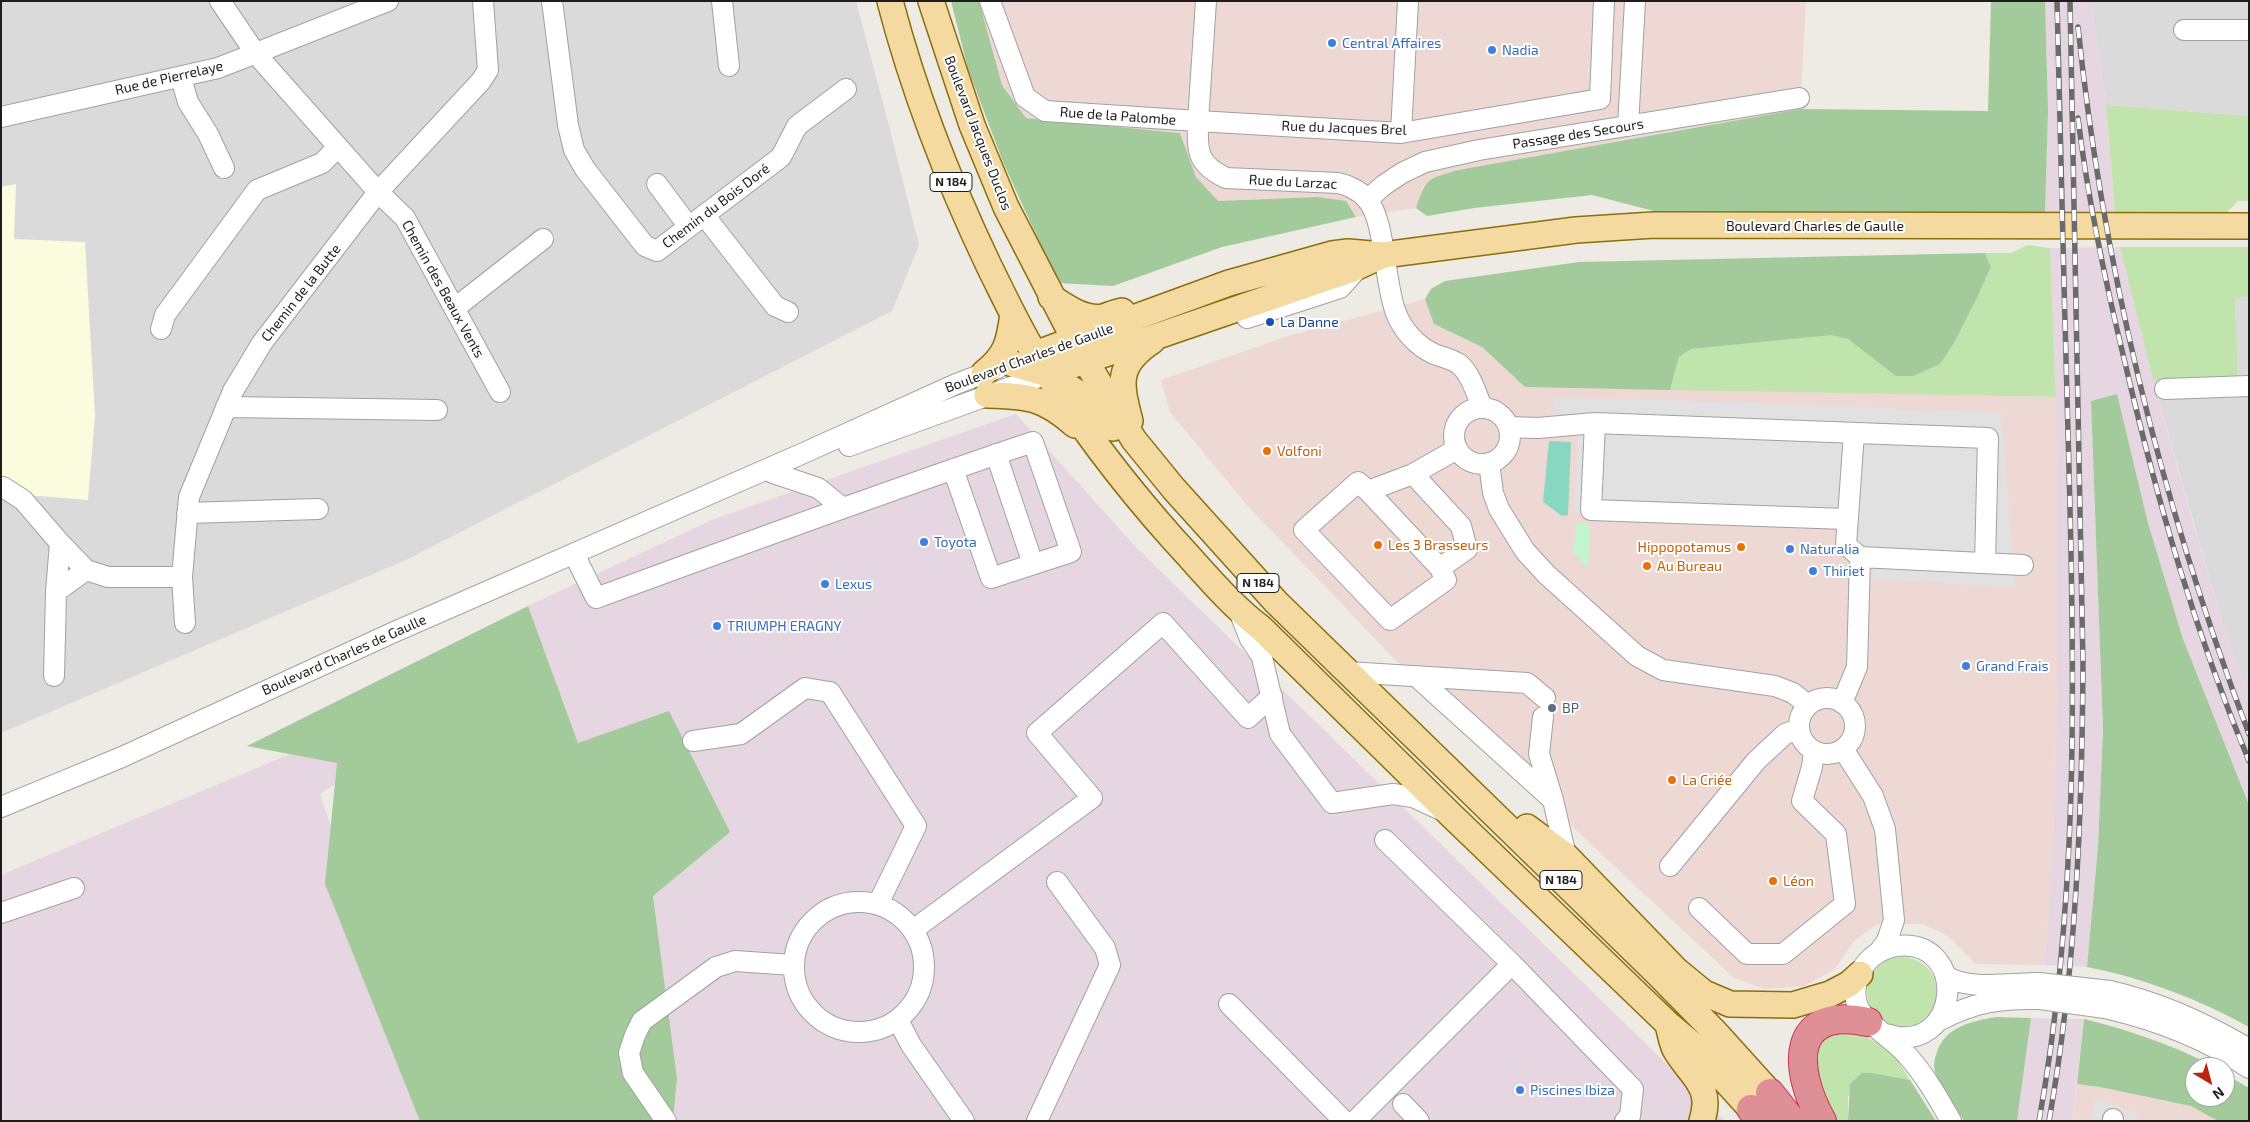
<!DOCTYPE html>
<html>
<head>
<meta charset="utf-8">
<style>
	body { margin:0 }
	#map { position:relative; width:2250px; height:1122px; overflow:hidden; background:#edebe3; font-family:"Exo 2",sans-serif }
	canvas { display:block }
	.frame { position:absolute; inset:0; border:2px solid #1d1d1d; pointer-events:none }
	.north { position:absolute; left:2185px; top:1057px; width:50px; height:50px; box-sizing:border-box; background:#fff; border:1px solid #a5a5a5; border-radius:50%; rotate:143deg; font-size:14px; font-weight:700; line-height:20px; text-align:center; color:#1d1d1d }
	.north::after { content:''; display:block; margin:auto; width:18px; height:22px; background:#bb230f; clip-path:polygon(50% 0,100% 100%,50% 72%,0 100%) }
</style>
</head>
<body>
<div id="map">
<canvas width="2250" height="1122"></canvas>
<div class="frame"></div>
<div class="north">N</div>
</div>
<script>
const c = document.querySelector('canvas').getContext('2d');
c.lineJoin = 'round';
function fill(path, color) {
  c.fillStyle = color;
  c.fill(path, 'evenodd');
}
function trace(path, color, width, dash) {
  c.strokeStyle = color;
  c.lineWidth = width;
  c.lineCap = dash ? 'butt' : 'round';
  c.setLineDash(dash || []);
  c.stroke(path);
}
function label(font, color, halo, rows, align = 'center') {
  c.font = font + ' "Exo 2",sans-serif';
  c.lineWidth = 4;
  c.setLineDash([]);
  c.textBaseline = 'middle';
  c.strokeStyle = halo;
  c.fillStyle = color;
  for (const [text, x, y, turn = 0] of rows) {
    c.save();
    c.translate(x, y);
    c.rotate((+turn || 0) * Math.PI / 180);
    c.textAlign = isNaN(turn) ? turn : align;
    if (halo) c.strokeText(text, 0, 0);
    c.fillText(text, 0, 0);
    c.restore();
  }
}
const residential = new Path2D(`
	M 1,1 L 856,1 L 889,126 L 919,245 L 892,311 L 406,560 L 1,733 Z
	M 2091,1 L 2249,1 L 2249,116 L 2106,105 Z
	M 2249,297 L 2249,695 L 2225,632 L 2153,380 L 2238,379 L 2235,298 Z`);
const commercial = new Path2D(`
	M 979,1 L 1806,1 L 1800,109 L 1458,170 L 1435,177 L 1423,186 L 1416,208 L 1356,217 L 1346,201 L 1318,197 L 1218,201 L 1196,177 L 1180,133 L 1026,118 L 1002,85 Z
	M 1425,299 L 1434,324 L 1482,347 L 1525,387 L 2056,397 L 2057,704 L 2052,876 L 2044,965 L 1976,964 L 1948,936 L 1923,924 L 1878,924 L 1855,940 L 1834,970 L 1804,986 L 1765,989 L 1734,978 L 1405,670 L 1247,505 L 1170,412 L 1161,380 L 1288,336 Z
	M 2077,1084 L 2100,1087 L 2191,1106 L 2218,1121 L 2072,1121 Z`);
const industrial = new Path2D(`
	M 2045,1 L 2091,1 L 2106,105 L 2115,212 L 2045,213 L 2048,111 Z
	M 2120,247 L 2153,380 L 2188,505 L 2225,632 L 2249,695 L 2249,805 L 2183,639 L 2148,523 L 2117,395 L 2091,401 L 2103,730 L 2098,847 L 2087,967 L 2044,965 L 2052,876 L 2057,704 L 2056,397 L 2050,248 Z
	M 1016,414 L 1134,545 L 1725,1121 L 673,1121 L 677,1078 L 653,896 L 578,743 L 528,606 L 714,519 Z
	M 331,737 L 353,773 L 320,794 L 430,1121 L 1,1121 L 1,875 Z
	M 2031,1018 L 2084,1019 L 2072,1121 L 2017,1121 Z`);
const education = new Path2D(`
	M 16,184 L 14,239 L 85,242 L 95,415 L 88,500 L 1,493 L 1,187 Z`);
const grass = new Path2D(`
	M 2106,105 L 2249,116 L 2249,201 L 2238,201 L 2226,213 L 2115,212 Z
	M 2027,245 L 2050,248 L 2056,397 L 1670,390 L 1679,357 L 1691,349 L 1831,334 L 1848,339 L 1868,354 L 1954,343 L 1976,300 L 1991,267 L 1985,253 L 2012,253 Z
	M 2120,247 L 2249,247 L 2249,297 L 2235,298 L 2238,380 L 2153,380 Z
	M1867 992a35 35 0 1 1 70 0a35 35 0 1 1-70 0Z
	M 1834,1031 L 1861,1034 L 1899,1055 L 1896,1058 L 1910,1080 L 1873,1073 L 1848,1096 L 1848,1121 L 1837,1121 L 1814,1078 L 1818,1043 Z`);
const forest = new Path2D(`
	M 951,1 L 979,1 L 1002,85 L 1026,118 L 1180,133 L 1196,177 L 1218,201 L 1318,197 L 1346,201 L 1356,217 L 1222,247 L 1113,286 L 1058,283 L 1003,162 L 968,69 Z
	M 1991,1 L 2045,1 L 2048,111 L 2045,213 L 1654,211 L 1592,195 L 1474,208 L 1427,216 L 1416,208 C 1426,177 1428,179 1458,170 L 1800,109 L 1988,111 Z
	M 1985,253 L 1991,267 L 1976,300 L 1954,343 L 1940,364 L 1913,376 L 1896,376 L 1848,339 L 1831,335 L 1691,349 L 1679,357 L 1670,390 L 1525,387 L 1482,347 L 1434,324 L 1425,299 L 1431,289 L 1445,281 L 1579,262 Z
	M 2117,394 L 2148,523 L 2183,639 L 2249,805 L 2249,1027 C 2198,999 2144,978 2087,967 L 2098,847 L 2103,730 L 2091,401 Z
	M 528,606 L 578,743 L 669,711 L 730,832 L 653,896 L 677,1078 L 673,1121 L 420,1121 L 325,884 L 337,763 L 247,746 Z
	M 1996,1017 L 2031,1018 L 2017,1121 L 1964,1121 C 1955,1106 1943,1091 1936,1075 C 1933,1067 1934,1060 1937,1052 C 1945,1027 1972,1021 1996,1017 Z
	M 2084,1019 C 2125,1029 2177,1046 2214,1067 L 2195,1067 L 2195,1097 L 2225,1097 L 2225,1074 L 2249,1088 L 2249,1121 L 2218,1121 L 2191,1106 L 2100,1087 L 2077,1084 Z
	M 1862,1073 L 1873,1073 L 1910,1080 L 1936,1121 L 1848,1121 L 1850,1084 Z`);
const park = new Path2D(`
	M 1576,524 L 1590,524 L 1588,568 L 1573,553 Z`);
const pitch = new Path2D(`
	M 1549,441 L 1571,442 L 1568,515 L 1562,516 L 1543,502 Z`);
const parking = new Path2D(`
	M 1551,398 L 1707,401 L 2001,413 L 2016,588 L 1848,577 L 1848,545 L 1845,523 L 1574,513 L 1578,434 L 1561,430 Z
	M 2095,1099 L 2139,1114 L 2137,1121 L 2091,1121 Z`);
const minor = new Path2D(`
	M 220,1 L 256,54 L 378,192 L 405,218 L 500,392
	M 552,1 L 568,125 L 574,150 L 585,169 L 645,246 L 657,251 L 781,157 L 797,126 L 846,89
	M 722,1 L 729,66
	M 990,1 L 1025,97 L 1045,111 L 1198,121 C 1197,152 1197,164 1226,178 L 1338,183 C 1348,185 1360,191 1367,199 C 1386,222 1384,283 1396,313 C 1403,331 1417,346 1434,354 C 1442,357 1452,359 1459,364 C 1471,374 1476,393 1482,407
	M 1206,1 L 1198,121 L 1401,133 L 1600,99 L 1604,1
	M 2184,30 L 2249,30
	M 181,78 L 188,102 L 208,134 L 224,168
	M 1,117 L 218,68 L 388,1
	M 1628,126 L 1635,1
	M 1401,133 L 1408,1
	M 657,184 L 689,227
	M 1367,200 L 1384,185 L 1402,173 L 1425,162 L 1479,150 L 1799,98
	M 704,215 L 775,306 L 788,312
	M 455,308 L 543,239
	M 1247,318 L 1340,288 L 1359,267
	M 161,329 L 165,315 L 257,190 L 322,163 L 338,147
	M 2165,389 L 2249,386
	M 226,407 L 437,410
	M1454 436a28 28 0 1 1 56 0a28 28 0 1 1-56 0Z
	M 1595,423 L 1591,510 L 1846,519
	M 1509,427 L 1538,428 L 1595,423 L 1988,438 L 1985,563
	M 1854,433 L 1846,545 L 1860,557
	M 849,446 L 1047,374
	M 996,454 L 1033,564
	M 1489,463 L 1493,493 L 1499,509 L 1525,551 L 1546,574 L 1637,656 L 1663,670 L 1775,686 L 1793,693 L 1808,705
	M 773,473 L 818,488 L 843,508
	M 1413,474 L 1368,491 L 1358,482 L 1304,530 L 1390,620 L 1446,580 L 1440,568 L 1467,549 L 1461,526 L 1413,474 L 1457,449
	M 3,487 L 23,500 L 60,543 L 86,570 L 108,577 L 182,577
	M 1368,491 L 1440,568
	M 187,513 L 318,509
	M 574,554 L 596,598 C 741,545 886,491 1033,442 L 1071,552 L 991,578 L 953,469
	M 56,592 L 60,543
	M 1239,611 L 1250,639 L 1262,657 L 1280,734 L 1332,803 L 1393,794 L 1413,797 L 1441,810
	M 185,623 L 182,577 L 189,497 L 233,391 L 262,343 L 378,192 L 481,81 L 488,70 L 483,1
	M 1347,672 L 1527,683 L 1545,698
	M 54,676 L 56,592 L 86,570
	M 1417,677 L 1553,800
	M1799 726a28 28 0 1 1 56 0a28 28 0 1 1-56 0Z
	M 1842,703 L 1857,667 L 1860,557 L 2023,565
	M 1543,717 L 1539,754 L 1553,800 L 1566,856
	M 693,741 L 741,734 L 805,688 L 830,692 L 916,826 L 878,904
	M 1843,749 L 1873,796 L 1885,829 L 1894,920 L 1887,941 L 1878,953
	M 1,807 L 122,757 L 392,633 L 806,452 L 956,384 L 998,368
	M 1385,840 L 1512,964 L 1633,1089 L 1630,1116 L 1625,1121
	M 1670,866 L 1756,761 L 1785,734 L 1799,729
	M794 967a65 65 0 1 1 130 0a65 65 0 1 1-130 0Z
	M 1699,908 L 1747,954 L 1783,954 L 1845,904 L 1836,834 L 1802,801 L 1812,767 L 1814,751
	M 1,913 L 74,888
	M 913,930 L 1092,798 L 1037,733 L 1163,623 L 1248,718 L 1272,696
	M 1945,975 C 1964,991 2015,983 2039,983
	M 2110,991 C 2159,1002 2205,1023 2249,1049
	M 1229,1004 L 1344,1121
	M 2105,1008 C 2157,1020 2205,1038 2249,1068
	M 898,1020 L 911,1045 L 964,1121
	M 1938,1021 C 1975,1002 1999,998 2040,999
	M 1886,1034 C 1960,1058 1971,938 1897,946 C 1882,948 1868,957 1861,971 C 1839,1017 1885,1028 1907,1055 C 1925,1075 1938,1098 1951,1121
	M 1403,1104 L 1419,1121
	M 666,1121 L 633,1073 L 629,1053 L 635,1035 L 642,1021 L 716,967 L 735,961 L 793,965
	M 1037,1121 L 1110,965 L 1105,948 L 1057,882
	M 1355,1121 L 1512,964
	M 2113,1121 L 2113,1119`);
const major = new Path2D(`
	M 890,1 C 914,93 948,180 989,266 C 1004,296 1018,327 1036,356 C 1076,421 1123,483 1174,540 C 1202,570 1228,603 1261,628 L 1451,815 L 1668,1024 L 1693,1045 L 1751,1109
	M 931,1 L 972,125 L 1006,207 L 1085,360 L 1134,440 L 1174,489 L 1276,602 L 1657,973 L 1714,1031 L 1770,1093
	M 1051,297 C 1066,307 1084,320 1103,317 C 1110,315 1115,312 1122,311
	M 1035,354 L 1229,283 L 1332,254 L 1348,252 L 1383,255 L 1576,230 L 1654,225 L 2249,226
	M 1010,363 L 1047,374 L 1083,396 L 1113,428
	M 984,373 C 1007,355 1009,342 1013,314
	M 1047,374 L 1350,270 L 1381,256
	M 987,395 C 1028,396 1043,397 1075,425
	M 1130,421 C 1120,383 1116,365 1152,341
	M 1527,827 L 1566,856 L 1676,970 L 1704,993 L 1730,1004 L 1793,1005 L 1830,994 L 1849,984 L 1860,974
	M 1669,1029 C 1671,1036 1672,1045 1676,1051 C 1692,1077 1713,1086 1702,1121`);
const highway = new Path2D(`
	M 1770,1093 L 1792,1121
	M 1751,1109 L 1761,1121
	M 1822,1121 C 1793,1070 1789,1005 1868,1022`);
const rail = new Path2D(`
	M 2078,27 C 2103,269 2163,507 2249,734
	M 2078,118 C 2088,202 2106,285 2126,367 C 2158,503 2195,632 2249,761
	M 2039,1121 C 2078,906 2075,687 2069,469 C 2065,313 2060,157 2057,1
	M 2049,1121 C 2076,970 2082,817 2083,664 L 2070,1`);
const minorBridge = new Path2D(`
	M 2039,983 L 2110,991
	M 2040,999 L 2105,1008`);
const markers = [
	[1332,43,5,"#3f7fe0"],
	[1492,50,5,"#3f7fe0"],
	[1270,322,5,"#1a4fb4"],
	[1267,451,5,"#e8710a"],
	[924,542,5,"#3f7fe0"],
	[1378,545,5,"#e8710a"],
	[1741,547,5,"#e8710a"],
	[1790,549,5,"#3f7fe0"],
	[1647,566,5,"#e8710a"],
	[1813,571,5,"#3f7fe0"],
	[825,584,5,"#3f7fe0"],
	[717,626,5,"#3f7fe0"],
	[1966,666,5,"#3f7fe0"],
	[1552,708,5,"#5c6f8a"],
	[1672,780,5,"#e8710a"],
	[1773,881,5,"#e8710a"],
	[1520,1090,5,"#3f7fe0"]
];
const shields = [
	[951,182,42],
	[1258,583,42],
	[1561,880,42]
];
const shieldNames = [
	["N 184",951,182],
	["N 184",1258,583],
	["N 184",1561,880]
];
const shopNames = [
	["Central Affaires",1342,43],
	["Nadia",1502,50],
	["Toyota",934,542],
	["Naturalia",1800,549],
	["Thiriet",1823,571],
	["Lexus",835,584],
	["TRIUMPH ERAGNY",727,626],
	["Grand Frais",1976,666],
	["Piscines Ibiza",1530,1090]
];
const streetNames = [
	["Rue de Pierrelaye",169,78,-13],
	["Rue de la Palombe",1118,116,4],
	["Rue du Jacques Brel",1344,128,2],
	["Boulevard Jacques Duclos",978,133,69],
	["Passage des Secours",1578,134,-9],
	["Rue du Larzac",1293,182,3],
	["Chemin du Bois Doré",716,206,-37],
	["Boulevard Charles de Gaulle",1815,226],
	["Chemin des Beaux Vents",443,289,61],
	["Chemin de la Butte",301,293,-52],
	["Boulevard Charles de Gaulle",1029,358,-20],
	["Boulevard Charles de Gaulle",344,655,-24]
];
const transitNames = [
	["La Danne",1280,322]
];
const foodNames = [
	["Volfoni",1277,451],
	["Les 3 Brasseurs",1388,545],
	["Hippopotamus",1731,547,"right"],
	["Au Bureau",1657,566],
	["La Criée",1682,780],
	["Léon",1783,881]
];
const serviceNames = [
	["BP",1562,708]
];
fill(residential, '#dbdada');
fill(commercial, '#edd8d4');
fill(industrial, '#e6d6e1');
fill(education, '#f9fcdd');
fill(grass, '#c1e4ad');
fill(forest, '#a3ca9b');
fill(park, '#c3f5cd');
fill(pitch, '#87d7c1');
fill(parking, '#e1e1e1');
trace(minor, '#a1a1a1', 22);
trace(major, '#8b6f0b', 28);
trace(highway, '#cb3154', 30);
trace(minor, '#fff', 20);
trace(major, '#f4daa1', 25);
trace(highway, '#df9096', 28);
trace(rail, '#6b6b6b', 5.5);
trace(rail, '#fff', 4, [11]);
trace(minorBridge, '#a1a1a1', 22, []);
trace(minorBridge, '#fff', 20);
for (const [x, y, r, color] of markers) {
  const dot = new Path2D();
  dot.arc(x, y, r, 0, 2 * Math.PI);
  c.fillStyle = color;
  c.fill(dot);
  trace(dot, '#fff', 2);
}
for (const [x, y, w] of shields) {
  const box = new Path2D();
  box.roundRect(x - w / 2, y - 9.5, w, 19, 4);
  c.fillStyle = '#fff';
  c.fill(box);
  trace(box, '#1d1d1d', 1);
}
label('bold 12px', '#1d1d1d', null, shieldNames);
label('14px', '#366cbe', '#fff', shopNames, 'left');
label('14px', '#1d1d1d', '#fff', streetNames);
label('14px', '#164399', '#fff', transitNames, 'left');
label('14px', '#c56008', '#fff', foodNames, 'left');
label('14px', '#4e5e75', '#fff', serviceNames, 'left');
</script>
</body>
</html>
